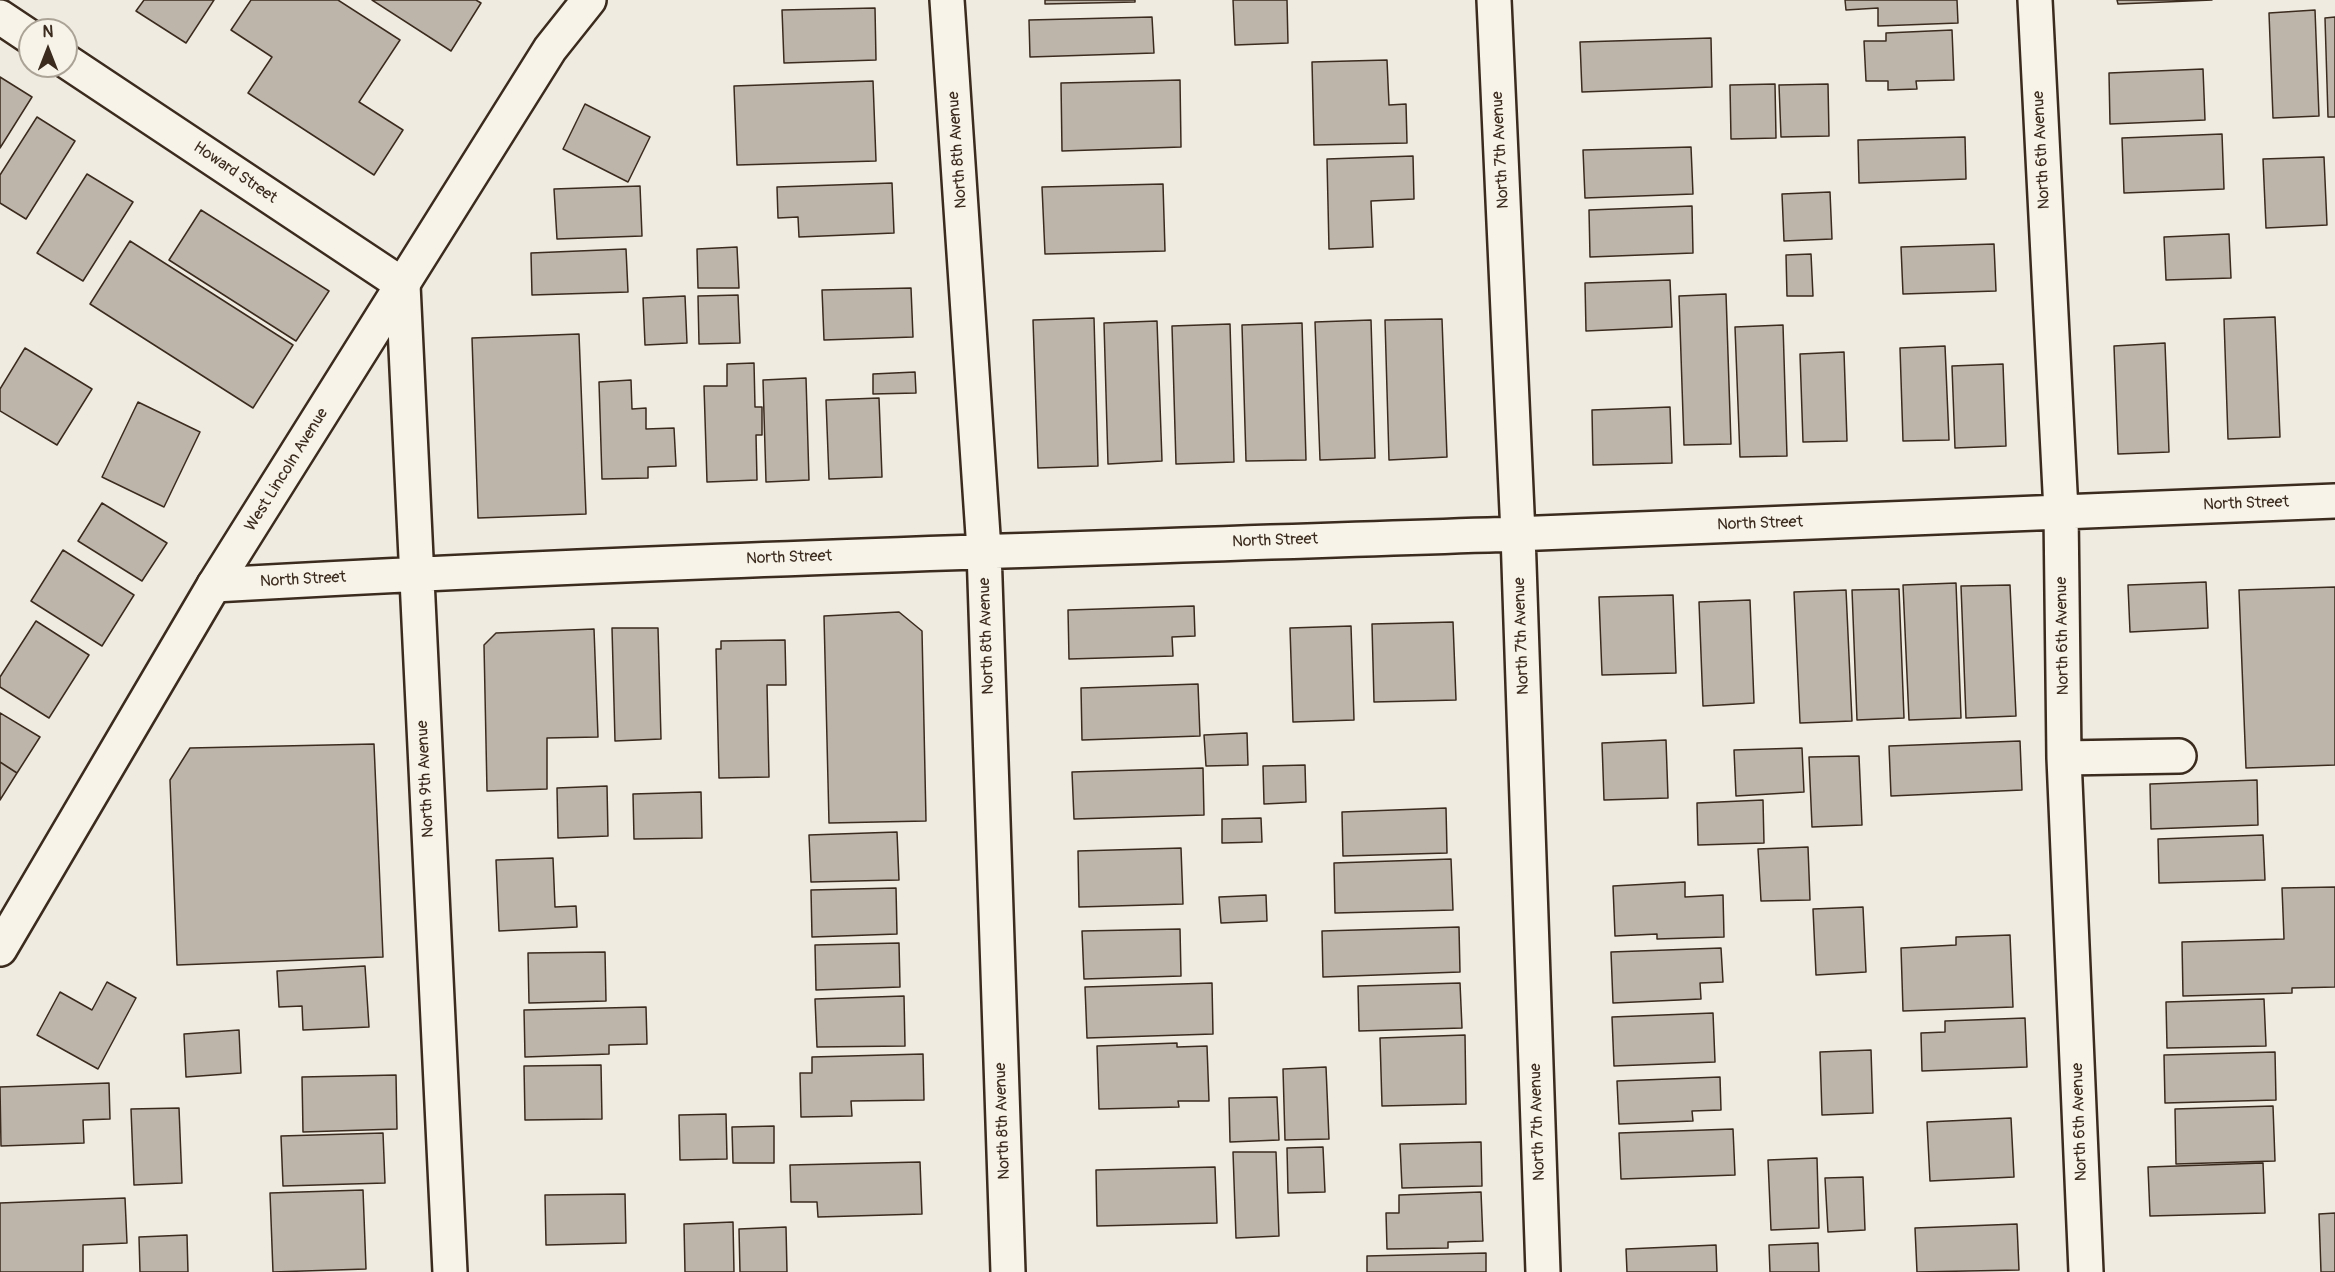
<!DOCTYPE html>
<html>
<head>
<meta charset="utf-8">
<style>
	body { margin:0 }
	#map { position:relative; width:2335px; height:1272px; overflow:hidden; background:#efebe0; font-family:Pangolin,sans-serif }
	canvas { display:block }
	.north { position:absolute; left:18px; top:18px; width:60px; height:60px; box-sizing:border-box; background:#f7f3e8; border:2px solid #aca397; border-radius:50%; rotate:0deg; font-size:16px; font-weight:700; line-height:24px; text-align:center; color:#3b2a1e }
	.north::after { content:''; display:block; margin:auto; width:21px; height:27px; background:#3b2a1e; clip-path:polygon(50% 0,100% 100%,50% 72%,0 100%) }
</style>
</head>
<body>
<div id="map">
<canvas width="2335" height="1272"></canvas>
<div class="north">N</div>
</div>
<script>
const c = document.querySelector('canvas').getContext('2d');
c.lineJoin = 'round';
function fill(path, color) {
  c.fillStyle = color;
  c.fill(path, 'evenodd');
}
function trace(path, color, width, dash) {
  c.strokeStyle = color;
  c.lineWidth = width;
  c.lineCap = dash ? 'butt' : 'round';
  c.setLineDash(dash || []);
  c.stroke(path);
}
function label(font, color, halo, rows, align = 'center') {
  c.font = font + ' Pangolin,sans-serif';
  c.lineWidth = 4.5;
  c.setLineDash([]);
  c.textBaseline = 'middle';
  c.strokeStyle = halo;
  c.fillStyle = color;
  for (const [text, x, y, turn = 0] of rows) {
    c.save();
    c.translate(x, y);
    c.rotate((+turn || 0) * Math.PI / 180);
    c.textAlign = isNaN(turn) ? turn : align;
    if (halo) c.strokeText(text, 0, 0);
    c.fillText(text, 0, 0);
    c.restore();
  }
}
const building = new Path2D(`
	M 144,0 L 214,0 L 186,43 L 136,11 Z
	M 251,0 L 338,0 L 400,40 L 359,102 L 403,130 L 374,175 L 248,93 L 272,57 L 231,30 Z
	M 372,0 L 476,0 L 481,3 L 451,51 Z
	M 1045,0 L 1135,0 L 1135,2 L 1045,4 Z
	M 1233,0 L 1287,0 L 1288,43 L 1235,45 Z
	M 1845,0 L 1957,0 L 1958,23 L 1878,26 L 1878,8 L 1846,10 Z
	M 2117,0 L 2212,0 L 2118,4 Z
	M 875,8 L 876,60 L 784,63 L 782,10 Z
	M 2315,10 L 2319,116 L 2273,118 L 2269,13 Z
	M 1152,17 L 1154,53 L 1030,57 L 1029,20 Z
	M 2335,17 L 2335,117 L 2328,117 L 2325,18 Z
	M 1952,30 L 1954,80 L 1916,81 L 1917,89 L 1888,90 L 1888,81 L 1866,81 L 1864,41 L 1886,41 L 1886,33 Z
	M 1711,38 L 1712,87 L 1582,92 L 1580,42 Z
	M 1387,60 L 1389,105 L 1406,104 L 1407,143 L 1314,145 L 1312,62 Z
	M 2203,69 L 2205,120 L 2110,124 L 2109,73 Z
	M 0,77 L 32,97 L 0,148 Z
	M 1180,80 L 1181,147 L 1062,151 L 1061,83 Z
	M 873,81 L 876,161 L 737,165 L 734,86 Z
	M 1775,84 L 1776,138 L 1731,139 L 1730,85 Z
	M 1828,84 L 1829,136 L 1781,137 L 1779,85 Z
	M 585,104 L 650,137 L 628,182 L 563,149 Z
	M 37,117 L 75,141 L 26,219 L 0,203 L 0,175 Z
	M 2222,134 L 2224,189 L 2124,193 L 2122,138 Z
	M 1965,137 L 1966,179 L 1859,183 L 1858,140 Z
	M 1691,147 L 1693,194 L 1585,198 L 1583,150 Z
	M 1413,156 L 1414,199 L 1371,201 L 1373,247 L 1329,249 L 1327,159 Z
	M 2324,157 L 2327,225 L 2266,228 L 2263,159 Z
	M 87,174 L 133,202 L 83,281 L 37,253 Z
	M 892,183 L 894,233 L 799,237 L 798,217 L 778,218 L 777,187 Z
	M 1163,184 L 1165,251 L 1045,254 L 1042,187 Z
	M 640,186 L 642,236 L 557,239 L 554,189 Z
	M 1830,192 L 1832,239 L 1784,241 L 1782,194 Z
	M 1692,206 L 1693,253 L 1590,257 L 1589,210 Z
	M 201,210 L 329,291 L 296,341 L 169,260 Z
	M 2229,234 L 2231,278 L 2166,280 L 2164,237 Z
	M 130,241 L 293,345 L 253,408 L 90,304 Z
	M 1994,244 L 1996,291 L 1903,294 L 1901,247 Z
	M 737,247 L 739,288 L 698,288 L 697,249 Z
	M 626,249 L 628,292 L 532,295 L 531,253 Z
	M 1811,254 L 1813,296 L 1787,296 L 1786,255 Z
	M 1670,280 L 1672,327 L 1586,331 L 1585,283 Z
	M 911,288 L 913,337 L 824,340 L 822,290 Z
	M 1726,294 L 1731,444 L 1684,445 L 1679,296 Z
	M 738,295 L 740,343 L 699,344 L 698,296 Z
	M 685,296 L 687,343 L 645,345 L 643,298 Z
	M 2275,317 L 2280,437 L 2228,439 L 2224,319 Z
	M 1094,318 L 1098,466 L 1038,468 L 1033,320 Z
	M 1442,319 L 1447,457 L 1389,460 L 1385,320 Z
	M 1371,320 L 1375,458 L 1320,460 L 1315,322 Z
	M 1157,321 L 1162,461 L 1108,464 L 1104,323 Z
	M 1302,323 L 1306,460 L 1246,461 L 1242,325 Z
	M 1230,324 L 1234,462 L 1176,464 L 1172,326 Z
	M 1783,325 L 1787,456 L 1740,457 L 1735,327 Z
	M 579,334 L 586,514 L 478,518 L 472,338 Z
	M 2165,343 L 2169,452 L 2118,454 L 2114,346 Z
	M 1945,346 L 1949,440 L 1903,441 L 1900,348 Z
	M 25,348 L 92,389 L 57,445 L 0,411 L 0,389 Z
	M 1844,352 L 1847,441 L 1803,442 L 1800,354 Z
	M 754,363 L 755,407 L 762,407 L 762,435 L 756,435 L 757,480 L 707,482 L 704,386 L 727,386 L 727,364 Z
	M 2003,364 L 2006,446 L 1955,448 L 1952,366 Z
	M 915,372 L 916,393 L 873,394 L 873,374 Z
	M 806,378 L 809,480 L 766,482 L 763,380 Z
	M 631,380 L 632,409 L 646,408 L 646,429 L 674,428 L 676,466 L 648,467 L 648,478 L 602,479 L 599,382 Z
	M 879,398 L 882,477 L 829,479 L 826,400 Z
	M 138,402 L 200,432 L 164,507 L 102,477 Z
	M 1670,407 L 1672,463 L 1593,465 L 1592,410 Z
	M 102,503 L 167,543 L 142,581 L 78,541 Z
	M 63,550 L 134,595 L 102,646 L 31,601 Z
	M 2206,582 L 2208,628 L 2130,632 L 2128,585 Z
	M 1956,583 L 1961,718 L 1909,720 L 1903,585 Z
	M 2010,585 L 2016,716 L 1966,718 L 1961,586 Z
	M 2335,587 L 2335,765 L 2246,768 L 2239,590 Z
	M 1899,589 L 1904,718 L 1857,720 L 1852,590 Z
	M 1846,590 L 1852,721 L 1800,723 L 1794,592 Z
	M 1673,595 L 1676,673 L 1602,675 L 1599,597 Z
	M 1750,600 L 1754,703 L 1703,706 L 1699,602 Z
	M 1194,606 L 1195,636 L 1172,637 L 1173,656 L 1069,659 L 1068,610 Z
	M 899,612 L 922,631 L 926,821 L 829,823 L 824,616 Z
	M 36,621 L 89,655 L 49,718 L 0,687 L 0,677 Z
	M 1453,622 L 1456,700 L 1374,702 L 1372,624 Z
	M 1351,626 L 1354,720 L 1293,722 L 1290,628 Z
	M 612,628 L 658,628 L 661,739 L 615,741 Z
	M 594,629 L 598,737 L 547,738 L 547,789 L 487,791 L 484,645 L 496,633 Z
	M 785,640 L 786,685 L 767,685 L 769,777 L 719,778 L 716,649 L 721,649 L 721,641 Z
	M 1198,684 L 1200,736 L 1082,740 L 1081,688 Z
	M 0,713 L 40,737 L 17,773 L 0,762 Z
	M 1247,733 L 1248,765 L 1206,766 L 1204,735 Z
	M 1666,740 L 1668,798 L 1604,800 L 1602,743 Z
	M 2020,741 L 2022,790 L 1891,796 L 1889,746 Z
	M 374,744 L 383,957 L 177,965 L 170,780 L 190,748 Z
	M 1802,748 L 1804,792 L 1736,796 L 1734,750 Z
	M 1859,756 L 1862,825 L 1812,827 L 1809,757 Z
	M 0,762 L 17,773 L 0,800 Z
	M 1305,765 L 1306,802 L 1264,804 L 1263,766 Z
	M 1203,768 L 1204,815 L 1074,819 L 1072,772 Z
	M 2257,780 L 2258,825 L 2151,829 L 2150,784 Z
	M 607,786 L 608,836 L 558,838 L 557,788 Z
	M 701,792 L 702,838 L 634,839 L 633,794 Z
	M 1763,800 L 1764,843 L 1698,845 L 1697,803 Z
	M 1446,808 L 1447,853 L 1343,856 L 1342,812 Z
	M 1261,818 L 1262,842 L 1222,843 L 1222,819 Z
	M 897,832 L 899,880 L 811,882 L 809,835 Z
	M 2263,835 L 2265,880 L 2159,883 L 2158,839 Z
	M 1808,847 L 1810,900 L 1761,901 L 1758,849 Z
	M 1181,848 L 1183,904 L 1079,907 L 1078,851 Z
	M 553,858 L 555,907 L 576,906 L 577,927 L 499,931 L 496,860 Z
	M 1451,859 L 1453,910 L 1335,913 L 1334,863 Z
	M 1685,882 L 1685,897 L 1723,895 L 1724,937 L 1657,939 L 1657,934 L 1615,936 L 1613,886 Z
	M 2335,887 L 2335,987 L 2292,988 L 2292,993 L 2183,996 L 2182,942 L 2284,939 L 2282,888 Z
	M 896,888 L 897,934 L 812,937 L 811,890 Z
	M 1266,895 L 1267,921 L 1221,923 L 1219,897 Z
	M 1863,907 L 1866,972 L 1816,975 L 1813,909 Z
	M 1459,927 L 1460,972 L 1323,977 L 1322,931 Z
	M 1180,929 L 1181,976 L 1084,979 L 1082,931 Z
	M 2010,935 L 2013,1007 L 1903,1011 L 1901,948 L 1956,945 L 1956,937 Z
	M 899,943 L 900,987 L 816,990 L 815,945 Z
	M 1721,948 L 1723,982 L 1700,983 L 1701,999 L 1613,1003 L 1611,952 Z
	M 605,952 L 606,1001 L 529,1003 L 528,953 Z
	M 365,966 L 369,1027 L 303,1030 L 302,1006 L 279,1007 L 277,971 Z
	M 107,982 L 136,998 L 98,1069 L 37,1035 L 60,992 L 92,1010 Z
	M 1212,983 L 1213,1034 L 1087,1038 L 1085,987 Z
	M 1460,983 L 1462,1028 L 1359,1031 L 1358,986 Z
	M 904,996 L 905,1046 L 817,1047 L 815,999 Z
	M 2264,999 L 2266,1046 L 2167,1048 L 2166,1002 Z
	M 646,1007 L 647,1044 L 609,1045 L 609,1054 L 525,1057 L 524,1010 Z
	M 1713,1013 L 1715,1062 L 1614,1066 L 1612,1017 Z
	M 2025,1018 L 2027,1067 L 1922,1071 L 1921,1033 L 1945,1032 L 1945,1021 Z
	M 239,1030 L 241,1073 L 186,1077 L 184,1034 Z
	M 1465,1035 L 1466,1104 L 1382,1106 L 1380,1038 Z
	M 1177,1043 L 1177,1047 L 1207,1046 L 1209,1101 L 1178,1101 L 1179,1107 L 1099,1109 L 1097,1046 Z
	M 1871,1050 L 1873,1113 L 1822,1115 L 1820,1052 Z
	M 2275,1052 L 2276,1100 L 2165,1103 L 2164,1055 Z
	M 923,1054 L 924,1100 L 851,1101 L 852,1116 L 801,1117 L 800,1073 L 812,1073 L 812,1057 Z
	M 601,1065 L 602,1119 L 525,1120 L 524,1066 Z
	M 1326,1067 L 1329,1139 L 1285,1140 L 1283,1069 Z
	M 396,1075 L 397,1129 L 303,1132 L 302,1077 Z
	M 1720,1077 L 1721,1110 L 1692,1111 L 1693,1121 L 1619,1124 L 1617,1081 Z
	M 109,1083 L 110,1119 L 83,1120 L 84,1143 L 1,1146 L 0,1087 Z
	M 1277,1097 L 1279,1140 L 1230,1142 L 1229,1098 Z
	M 2273,1106 L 2275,1161 L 2176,1164 L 2175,1109 Z
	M 179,1108 L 182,1183 L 134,1185 L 131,1109 Z
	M 726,1114 L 727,1159 L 680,1160 L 679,1115 Z
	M 2011,1118 L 2014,1177 L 1930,1181 L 1927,1122 Z
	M 774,1126 L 774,1163 L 733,1163 L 732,1127 Z
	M 1733,1129 L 1735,1175 L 1621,1179 L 1619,1133 Z
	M 383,1133 L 385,1183 L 283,1186 L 281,1136 Z
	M 1481,1142 L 1482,1186 L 1402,1188 L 1400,1144 Z
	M 1323,1147 L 1325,1192 L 1288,1193 L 1287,1148 Z
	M 1233,1152 L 1276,1152 L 1279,1236 L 1236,1238 Z
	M 1817,1158 L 1819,1228 L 1771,1230 L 1768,1160 Z
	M 920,1162 L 922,1214 L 818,1217 L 817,1202 L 791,1202 L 790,1165 Z
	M 2263,1163 L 2265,1213 L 2150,1216 L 2148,1167 Z
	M 1215,1167 L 1217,1223 L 1097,1226 L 1096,1170 Z
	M 1863,1177 L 1865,1230 L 1828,1232 L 1825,1178 Z
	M 363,1190 L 366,1269 L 273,1272 L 270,1193 Z
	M 1481,1192 L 1483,1241 L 1448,1242 L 1448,1248 L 1387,1249 L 1386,1213 L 1399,1213 L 1399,1195 Z
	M 625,1194 L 626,1243 L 546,1245 L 545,1195 Z
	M 125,1198 L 127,1243 L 83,1245 L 83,1272 L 0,1272 L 0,1203 Z
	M 2335,1213 L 2335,1272 L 2321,1272 L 2319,1214 Z
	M 733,1222 L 734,1272 L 685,1272 L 684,1224 Z
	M 2017,1224 L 2019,1270 L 1917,1272 L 1915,1228 Z
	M 786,1227 L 787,1272 L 740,1272 L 739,1229 Z
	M 187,1235 L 188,1272 L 140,1272 L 139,1237 Z
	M 1818,1243 L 1819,1272 L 1770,1272 L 1769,1245 Z
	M 1716,1245 L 1717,1272 L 1627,1272 L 1626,1249 Z
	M 1486,1253 L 1486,1272 L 1367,1272 L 1367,1256 Z`);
const minor = new Path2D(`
	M 947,0 L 984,550 L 1008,1272
	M 1494,0 L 1518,534 L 1543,1272
	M 2035,0 L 2061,511 L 2064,758 L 2086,1272
	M 0,17 L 30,37
	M 66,61 L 403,285 L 450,1272
	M 214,585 C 647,560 1081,549 1514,534 C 1788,524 2061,511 2335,501
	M 2064,758 L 2179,756`);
const major = new Path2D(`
	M 0,949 L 214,585 L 550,49 L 589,0`);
const streetNames = [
	["North 8th Avenue",958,150,-94],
	["North 7th Avenue",1501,150,-93],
	["North 6th Avenue",2042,150,-93],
	["Howard Street",235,173,34],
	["West Lincoln Avenue",287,470,-58],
	["North Street",2246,504,-2],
	["North Street",1760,524,-2],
	["North Street",1275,541,-2],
	["North Street",789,558,-2],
	["North Street",303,580,-3],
	["North 8th Avenue",987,636,-92],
	["North 7th Avenue",1522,636,-92],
	["North 6th Avenue",2063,636,-91],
	["North 9th Avenue",426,779,-93],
	["North 8th Avenue",1003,1121,-92],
	["North 7th Avenue",1538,1122,-92],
	["North 6th Avenue",2080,1122,-92]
];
fill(building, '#bdb5aa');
trace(building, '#3b2a1e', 1.5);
trace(minor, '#3b2a1e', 38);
trace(major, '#3b2a1e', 38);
trace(minor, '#f7f3e8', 33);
trace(major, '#f7f3e8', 33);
label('16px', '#3b2a1e', '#f7f3e8', streetNames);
</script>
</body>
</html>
